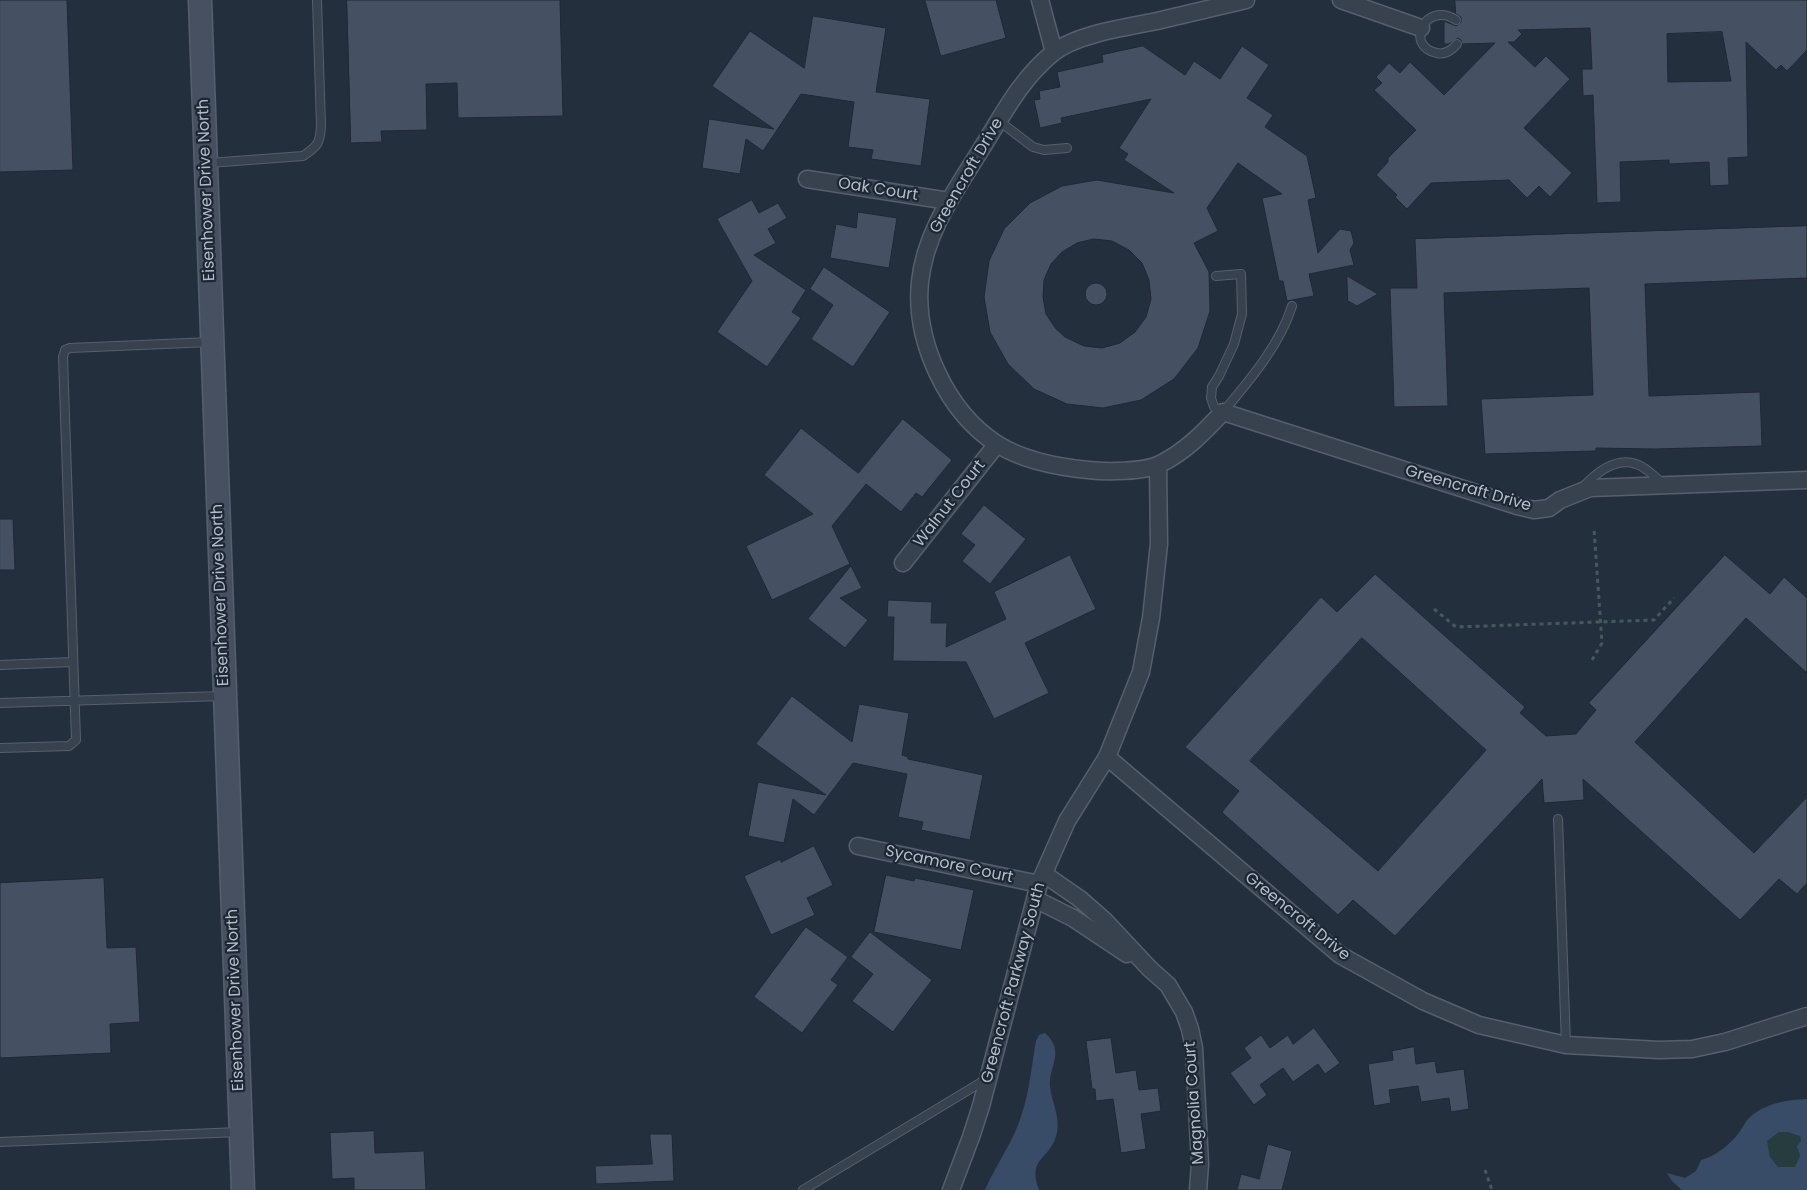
<!DOCTYPE html>
<html>
<head>
<meta charset="utf-8">
<style>
	body { margin:0 }
	canvas { display:block; background:#242f3e }
</style>
</head>
<body>
<canvas width="1807" height="1190"></canvas>
<script>
const c = document.querySelector('canvas').getContext('2d');
c.lineJoin = 'round';
function fill(path, color) {
  c.fillStyle = color;
  c.fill(path, 'evenodd');
}
function trace(path, color, width, dash) {
  c.strokeStyle = color;
  c.lineWidth = width;
  c.lineCap = dash ? 'butt' : 'round';
  c.setLineDash(dash || []);
  c.stroke(path);
}
function label(font, color, halo, rows, align = 'center') {
  c.font = font + ' Poppins,sans-serif';
  c.lineWidth = 4.5;
  c.setLineDash([]);
  c.textBaseline = 'middle';
  c.strokeStyle = halo;
  c.fillStyle = color;
  for (const [text, x, y, turn = 0] of rows) {
    c.save();
    c.translate(x, y);
    c.rotate((+turn || 0) * Math.PI / 180);
    c.textAlign = isNaN(turn) ? turn : align;
    if (halo) c.strokeText(text, 0, 0);
    c.fillText(text, 0, 0);
    c.restore();
  }
}
const green = new Path2D(`
	M 1779,1132 L 1789,1132 L 1800,1135 L 1801,1141 L 1797,1146 L 1800,1156 L 1795,1167 L 1778,1167 L 1770,1157 L 1767,1141 Z`);
const water = new Path2D(`
	M 1045,1033 C 1066,1052 1048,1066 1050,1087 C 1052,1103 1060,1116 1057,1132 C 1052,1160 1026,1156 1039,1190 L 985,1190 C 995,1167 1009,1148 1018,1125 C 1029,1098 1031,1069 1036,1041 L 1039,1035 Z
	M 1807,1099 L 1807,1190 L 1682,1190 L 1672,1181 L 1667,1173 L 1685,1178 L 1696,1171 L 1701,1160 C 1716,1156 1728,1146 1738,1134 C 1742,1129 1745,1122 1749,1118 C 1765,1103 1787,1100 1807,1099 ZM 1779,1132 L 1788,1132 L 1800,1136 L 1801,1141 L 1797,1146 L 1800,1156 L 1795,1167 L 1778,1167 L 1770,1157 L 1767,1141 Z`);
const building = new Path2D(`
	M 0,0 L 67,0 L 73,170 L 0,172 Z
	M 347,0 L 560,0 L 563,116 L 458,118 L 457,83 L 426,84 L 427,130 L 381,131 L 382,142 L 351,143 Z
	M 925,0 L 996,0 L 1006,38 L 941,56 Z
	M 1455,0 L 1807,0 L 1807,50 L 1787,71 L 1781,65 L 1776,70 L 1746,42 L 1748,157 L 1728,158 L 1729,185 L 1710,186 L 1709,162 L 1669,164 L 1669,160 L 1620,162 L 1621,202 L 1597,203 L 1593,95 L 1583,96 L 1582,69 L 1592,69 L 1590,28 L 1518,30 L 1522,34 L 1514,42 L 1508,42 L 1535,67 L 1546,56 L 1570,79 L 1524,128 L 1572,173 L 1550,197 L 1539,186 L 1527,198 L 1509,180 L 1431,183 L 1407,209 L 1395,197 L 1397,195 L 1376,175 L 1388,162 L 1388,158 L 1416,130 L 1374,90 L 1382,83 L 1376,77 L 1389,63 L 1400,73 L 1410,62 L 1444,95 L 1495,43 L 1462,44 L 1461,40 L 1458,38 L 1449,44 L 1444,44 L 1444,21 L 1456,26 L 1461,22 L 1461,17 L 1456,14 ZM 1722,32 L 1731,81 L 1668,82 L 1667,34 Z
	M 813,16 L 886,28 L 876,92 L 930,99 L 921,166 L 871,159 L 873,150 L 848,147 L 854,102 L 801,94 L 763,151 L 746,139 L 740,174 L 702,168 L 709,119 L 774,129 L 712,86 L 750,31 L 804,68 Z
	M 1143,46 L 1185,75 L 1194,61 L 1220,79 L 1242,46 L 1269,65 L 1247,98 L 1273,115 L 1265,127 L 1307,156 L 1316,198 L 1308,200 L 1318,253 L 1340,229 L 1351,231 L 1354,243 L 1350,250 L 1354,265 L 1309,274 L 1314,296 L 1287,301 L 1283,281 L 1279,281 L 1262,198 L 1282,194 L 1238,163 L 1207,208 L 1218,231 L 1194,243 L 1209,272 L 1210,311 L 1198,348 L 1174,379 L 1141,400 L 1103,408 L 1067,404 L 1034,389 L 1008,364 L 990,332 L 984,297 L 989,261 L 1004,229 L 1030,203 L 1062,186 L 1097,180 L 1174,193 L 1124,160 L 1128,154 L 1119,148 L 1151,99 L 1061,118 L 1062,123 L 1040,128 L 1034,100 L 1040,99 L 1039,91 L 1060,87 L 1057,72 L 1103,62 L 1102,55 ZM 1094,239 L 1112,241 L 1129,250 L 1142,263 L 1149,280 L 1151,299 L 1146,317 L 1135,332 L 1120,343 L 1102,348 L 1084,346 L 1065,337 L 1056,329 L 1046,314 L 1043,297 L 1044,280 L 1051,264 L 1062,252 L 1077,243 Z
	M 752,200 L 759,213 L 778,203 L 787,218 L 768,229 L 776,243 L 754,255 L 806,290 L 792,312 L 801,318 L 767,367 L 717,332 L 752,281 L 717,219 Z
	M 858,212 L 897,218 L 889,268 L 830,258 L 836,224 L 856,228 Z
	M 1807,226 L 1807,278 L 1645,284 L 1649,396 L 1760,392 L 1762,446 L 1656,449 L 1596,448 L 1596,451 L 1485,454 L 1481,399 L 1593,395 L 1589,288 L 1444,293 L 1448,406 L 1394,407 L 1390,288 L 1417,288 L 1415,239 Z
	M 824,267 L 890,312 L 853,367 L 811,339 L 833,305 L 810,289 Z
	M 1347,276 L 1378,294 L 1357,306 L 1348,301 Z
	M1085 294a11 11 0 1 1 22 0a11 11 0 1 1-22 0Z
	M 903,419 L 952,460 L 922,497 L 916,493 L 901,512 L 866,484 L 832,526 L 850,564 L 772,600 L 746,546 L 813,514 L 764,475 L 801,428 L 858,473 Z
	M 984,505 L 1026,539 L 990,584 L 962,561 L 975,545 L 961,534 Z
	M 0,519 L 13,519 L 15,570 L 0,570 Z
	M 1070,555 L 1096,609 L 1025,643 L 1049,693 L 994,719 L 966,662 L 893,661 L 894,617 L 887,617 L 888,600 L 932,602 L 931,623 L 947,623 L 946,647 L 1006,619 L 994,592 Z
	M 1725,555 L 1770,594 L 1784,577 L 1807,598 L 1807,673 L 1746,618 L 1635,742 L 1754,853 L 1807,797 L 1807,883 L 1797,894 L 1779,879 L 1740,920 L 1583,779 L 1584,800 L 1544,803 L 1542,779 L 1395,936 L 1353,900 L 1338,915 L 1227,817 L 1222,812 L 1239,791 L 1185,747 L 1321,597 L 1337,612 L 1375,574 L 1525,707 L 1520,713 L 1546,736 L 1576,734 L 1596,710 L 1589,703 ZM 1362,638 L 1486,750 L 1378,871 L 1250,761 Z
	M 851,566 L 862,588 L 840,598 L 868,620 L 845,648 L 808,619 Z
	M 792,696 L 852,742 L 859,704 L 909,713 L 902,755 L 908,757 L 908,759 L 983,775 L 970,840 L 921,830 L 923,822 L 898,817 L 907,774 L 853,763 L 814,815 L 793,799 L 784,843 L 748,836 L 758,782 L 826,795 L 756,744 Z
	M 814,846 L 833,885 L 807,898 L 815,915 L 771,935 L 744,876 L 781,859 L 781,862 Z
	M 886,875 L 914,881 L 915,878 L 974,890 L 961,950 L 874,932 Z
	M 104,878 L 107,948 L 136,947 L 140,1022 L 110,1024 L 111,1053 L 0,1058 L 0,883 Z
	M 806,927 L 848,957 L 831,980 L 838,985 L 802,1033 L 754,997 Z
	M 870,932 L 932,980 L 893,1032 L 852,1001 L 873,974 L 851,957 Z
	M 1314,1028 L 1340,1063 L 1325,1074 L 1318,1064 L 1293,1082 L 1283,1068 L 1260,1085 L 1267,1095 L 1254,1105 L 1230,1073 L 1251,1058 L 1244,1048 L 1261,1035 L 1270,1048 L 1288,1035 L 1293,1044 Z
	M 1111,1038 L 1116,1073 L 1136,1070 L 1139,1090 L 1158,1088 L 1161,1111 L 1141,1114 L 1146,1149 L 1121,1153 L 1113,1099 L 1096,1101 L 1095,1089 L 1092,1089 L 1086,1041 Z
	M 1414,1047 L 1416,1064 L 1435,1061 L 1437,1073 L 1464,1069 L 1469,1109 L 1451,1112 L 1449,1098 L 1421,1102 L 1418,1086 L 1389,1090 L 1391,1103 L 1374,1106 L 1368,1064 L 1393,1060 L 1392,1051 Z
	M 374,1131 L 375,1153 L 424,1151 L 426,1190 L 354,1190 L 354,1178 L 332,1179 L 330,1133 Z
	M 650,1134 L 672,1134 L 674,1181 L 596,1184 L 595,1166 L 652,1164 Z
	M 1268,1144 L 1292,1151 L 1282,1190 L 1237,1190 L 1241,1174 L 1259,1179 Z`);
const path = new Path2D(`
	M 1434,609 L 1456,627 L 1654,620 L 1674,598
	M 1592,660 L 1602,643 L 1594,529
	M 1485,1170 L 1492,1190`);
const lane = new Path2D(`
	M 1456,20 C 1425,0 1404,47 1437,53 C 1446,55 1452,50 1457,44
	M 999,121 L 1033,147 L 1044,150 L 1067,148
	M 209,163 L 303,156 C 318,146 320,143 321,126 L 317,0
	M 1216,276 L 1241,274 L 1242,314 L 1234,344 L 1219,376 L 1212,387 L 1211,398 L 1214,407 L 1223,412 C 1249,381 1280,345 1292,306
	M 1583,487 C 1596,473 1615,457 1636,464 C 1646,467 1654,476 1662,483
	M 0,665 L 73,662
	M 0,703 L 223,696
	M 0,748 L 69,746 L 76,740 L 63,357 L 65,350 L 70,348 L 211,342
	M 1558,819 L 1566,1045
	M 0,1142 L 239,1132
	M 803,1190 L 985,1080`);
const street = new Path2D(`
	M 1040,0 L 1054,52
	M 1246,0 C 1216,7 1186,14 1157,21 C 1128,27 1076,34 1053,53 C 1021,78 1001,118 980,151 C 954,193 925,233 920,282 C 914,341 947,412 997,444 C 1024,461 1057,467 1088,470 C 1105,472 1145,472 1160,464 C 1185,452 1204,432 1223,412 L 1517,506 L 1534,510 L 1549,508 L 1560,500 L 1590,488 L 1807,480
	M 1341,0 L 1421,28
	M 807,179 L 949,201
	M 903,563 L 997,444
	M 1107,757 L 1340,955 L 1423,1001 L 1479,1025 L 1566,1045 L 1659,1050 L 1692,1049 L 1725,1042 L 1807,1016
	M 858,846 L 1039,884
	M 1044,874 L 1080,899 L 1105,921 L 1150,969 L 1168,985 L 1184,1012 L 1190,1029 L 1194,1048 L 1200,1164 L 1198,1190
	M 1035,899 L 1073,918 L 1127,954
	M 951,1190 L 971,1137 L 981,1106 L 1039,884 L 1067,821 L 1107,757 L 1141,672 L 1151,618 L 1159,544 L 1158,465`);
const secondary = new Path2D(`
	M 200,0 L 243,1190`);
const streetNames = [
	["Greencroft Drive",967,176,-60],
	["Eisenhower Drive North",207,190,-92],
	["Oak Court",878,190,9],
	["Greencraft Drive",1468,489,16],
	["Walnut Court",950,504,-52],
	["Eisenhower Drive North",221,595,-92],
	["Sycamore Court",949,865,12],
	["Greencroft Drive",1297,917,39],
	["Greencroft Parkway South",1014,983,-75],
	["Eisenhower Drive North",236,1000,-92],
	["Magnolia Court",1195,1103,-94]
];
fill(green, '#263c3f');
fill(water, '#394c67');
fill(building, '#455162');
trace(building, '#1f2835', 1);
trace(lane, '#565f6c', 10);
trace(street, '#565f6c', 19);
trace(secondary, '#565f6c', 25);
trace(path, '#44595c', 3, [4, 4]);
trace(lane, '#38414e', 8);
trace(street, '#38414e', 16);
trace(secondary, '#465061', 22);
label('16px', '#b4bcc9', '#1d2633', streetNames);
</script>
</body>
</html>
